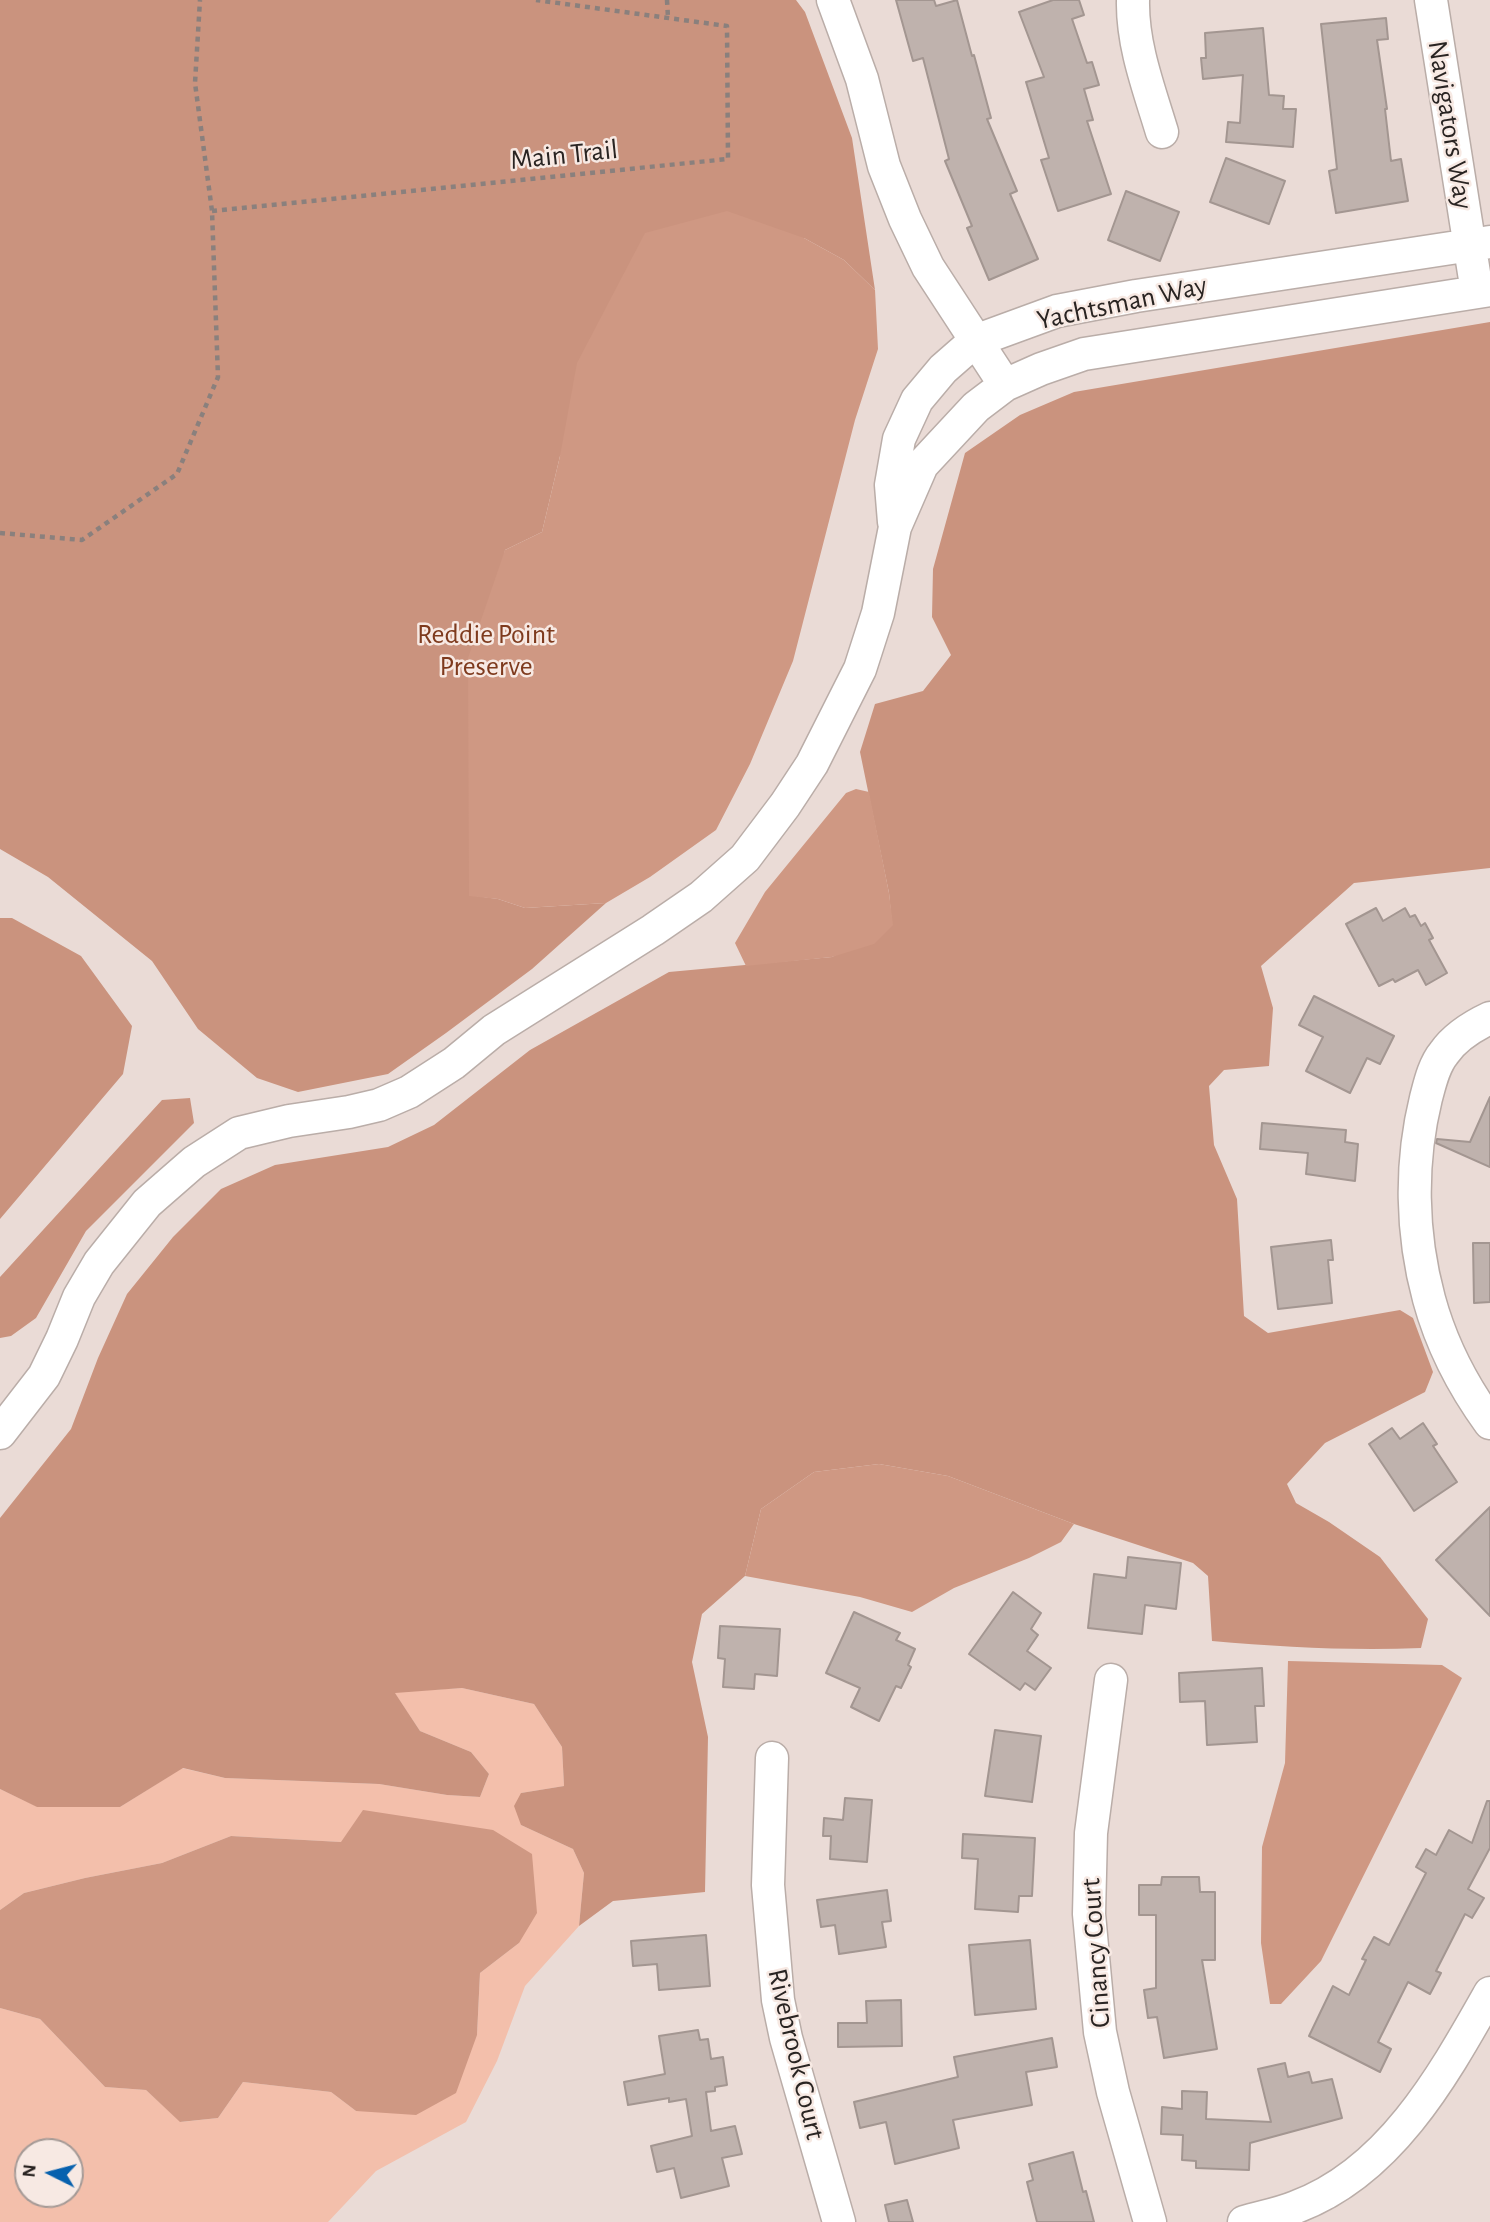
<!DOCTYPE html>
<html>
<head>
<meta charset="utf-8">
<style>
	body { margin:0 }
	#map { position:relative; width:1490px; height:2222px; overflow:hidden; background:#eadbd6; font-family:"Alegreya Sans",sans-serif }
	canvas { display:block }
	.north { position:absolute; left:14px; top:2138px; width:70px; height:70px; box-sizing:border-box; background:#f7e9e3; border:2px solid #a59a96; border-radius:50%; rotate:276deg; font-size:19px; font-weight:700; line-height:28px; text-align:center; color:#292422 }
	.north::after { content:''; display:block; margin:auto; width:24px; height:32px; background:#0761ae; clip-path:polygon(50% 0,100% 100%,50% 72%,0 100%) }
</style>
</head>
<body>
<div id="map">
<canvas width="1490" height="2222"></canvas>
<div class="north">N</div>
</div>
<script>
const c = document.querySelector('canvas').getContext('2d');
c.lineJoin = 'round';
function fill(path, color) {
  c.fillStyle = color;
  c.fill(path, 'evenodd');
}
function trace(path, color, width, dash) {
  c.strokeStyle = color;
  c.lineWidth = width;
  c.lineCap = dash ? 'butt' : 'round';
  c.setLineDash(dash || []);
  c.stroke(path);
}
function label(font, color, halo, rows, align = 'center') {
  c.font = font + ' "Alegreya Sans",sans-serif';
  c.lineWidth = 5;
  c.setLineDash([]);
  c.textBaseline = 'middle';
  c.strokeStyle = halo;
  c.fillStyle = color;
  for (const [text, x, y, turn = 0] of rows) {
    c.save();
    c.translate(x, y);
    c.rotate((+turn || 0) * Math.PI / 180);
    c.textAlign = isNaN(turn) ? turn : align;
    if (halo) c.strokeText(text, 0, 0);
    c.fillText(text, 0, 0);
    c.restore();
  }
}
const green = new Path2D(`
	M 462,1688 L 534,1704 L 562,1747 L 564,1786 L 521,1793 L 521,1825 L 573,1849 L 584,1873 L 579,1926 L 525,1986 L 497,2061 L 466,2122 L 376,2171 L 328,2222 L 0,2222 L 0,2008 L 40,2019 L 105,2087 L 146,2090 L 181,2122 L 218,2118 L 243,2082 L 331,2092 L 356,2111 L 477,2035 L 480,1973 L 519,1943 L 341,1842 L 231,1836 L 162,1863 L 85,1878 L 24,1893 L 0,1910 L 0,1789 L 38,1807 L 120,1807 L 182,1768 L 225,1778 L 379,1784 L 447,1795 L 480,1797 L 489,1774 L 471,1752 L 420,1731 L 394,1692 ZM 28,2152 L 70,2152 L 70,2194 L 28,2194 Z`);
const forest = new Path2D(`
	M 0,0 L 796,0 L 805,12 L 852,138 L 875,290 L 844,260 L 804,238 L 560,456 L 542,532 L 505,550 L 469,895 L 498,899 L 525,908 L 606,903 L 532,969 L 446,1033 L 388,1074 L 298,1092 L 257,1078 L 198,1029 L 152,961 L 48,877 L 0,849 Z
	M 1490,322 L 1490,868 L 1354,883 L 1261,966 L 1273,1008 L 1269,1066 L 1224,1070 L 1209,1086 L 1214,1145 L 1237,1199 L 1244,1316 L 1268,1333 L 1400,1310 L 1413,1318 L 1433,1372 L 1425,1392 L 1325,1443 L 1287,1484 L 1296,1503 L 1329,1522 L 1380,1557 L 1428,1619 L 1421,1648 C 1351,1651 1282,1647 1212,1641 L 1208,1576 L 1193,1563 L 1074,1524 L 948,1476 L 879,1464 L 814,1472 L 761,1509 L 745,1576 L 702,1614 L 692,1662 L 708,1737 L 705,1892 L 613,1901 L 579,1926 L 584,1873 L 573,1849 L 521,1825 L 514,1806 L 521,1793 L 564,1786 L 562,1747 L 534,1704 L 462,1688 L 395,1693 L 420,1731 L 471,1752 L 489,1774 L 480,1797 L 447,1795 L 379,1784 L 225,1778 L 183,1768 L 120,1807 L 37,1807 L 0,1789 L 0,1518 L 71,1429 L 98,1358 L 127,1294 L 173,1237 L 221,1189 L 275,1165 L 388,1147 L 434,1125 L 530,1050 L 669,972 L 832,957 L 892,925 L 889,893 L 860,752 L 875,704 L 923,691 L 951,655 L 932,617 L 933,569 L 965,453 L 1020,415 L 1074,392 Z
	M 0,918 L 12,918 L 81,956 L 132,1026 L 123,1074 L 0,1219 Z
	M 190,1098 L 194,1123 L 86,1231 L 36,1318 L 11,1336 L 0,1338 L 0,1277 L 162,1100 Z`);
const water = new Path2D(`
	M 727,211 L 804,238 L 844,260 L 875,290 L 878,349 L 855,420 L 793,661 L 750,764 L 716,830 L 650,877 L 606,903 L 525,908 L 498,899 L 469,896 L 468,658 L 505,550 L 542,532 L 560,456 L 577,363 L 645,233 Z
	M 856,789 L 869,792 L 889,893 L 893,925 L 874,944 L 832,957 L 746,966 L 735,943 L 765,892 L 846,793 Z
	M 879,1464 L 948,1476 L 1074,1524 L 1061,1542 L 1029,1558 L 954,1588 L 912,1612 L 860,1597 L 745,1576 L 761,1509 L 814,1472 Z
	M 1288,1661 L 1442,1665 L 1462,1678 L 1321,1961 L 1281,2004 L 1270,2004 L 1261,1943 L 1262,1847 L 1285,1763 Z
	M 363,1810 L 493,1830 L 532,1854 L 537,1913 L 519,1943 L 480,1973 L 477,2035 L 456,2093 L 416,2115 L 356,2111 L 331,2092 L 243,2082 L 218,2118 L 180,2122 L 146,2090 L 105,2087 L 40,2019 L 0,2008 L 0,1910 L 24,1893 L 85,1878 L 162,1863 L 231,1836 L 341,1842 Z`);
const building = new Path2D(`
	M 896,0 L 934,0 L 936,6 L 957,0 L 972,56 L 974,55 L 991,118 L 987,119 L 1017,191 L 1010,194 L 1038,259 L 989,280 L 967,228 L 972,226 L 945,161 L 949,159 L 923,58 L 913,61 Z
	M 1053,0 L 1079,0 L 1084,15 L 1072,19 L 1087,63 L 1092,62 L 1099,85 L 1084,89 L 1093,120 L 1087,121 L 1111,194 L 1058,211 L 1041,160 L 1049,158 L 1026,82 L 1044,77 L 1019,12 Z
	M 1386,18 L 1388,39 L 1377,40 L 1387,109 L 1385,109 L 1391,161 L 1401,159 L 1408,201 L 1336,213 L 1329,171 L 1337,169 L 1321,24 Z
	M 1263,28 L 1269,95 L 1284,96 L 1283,109 L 1296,109 L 1293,147 L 1226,142 L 1228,122 L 1240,123 L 1243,75 L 1203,79 L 1201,58 L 1206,58 L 1205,33 Z
	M 1226,158 L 1285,181 L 1269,224 L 1210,202 Z
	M 1126,191 L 1179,212 L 1160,261 L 1108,240 Z
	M 1376,908 L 1383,921 L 1405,908 L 1410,917 L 1415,915 L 1421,926 L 1425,923 L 1433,938 L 1429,940 L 1447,973 L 1426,985 L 1418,970 L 1395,982 L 1393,979 L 1379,986 L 1346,924 Z
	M 1314,996 L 1394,1036 L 1380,1064 L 1367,1058 L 1350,1093 L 1306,1071 L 1323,1037 L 1299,1025 Z
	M 1490,1097 L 1490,1167 L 1436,1143 L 1437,1139 L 1470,1142 Z
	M 1262,1123 L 1346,1130 L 1345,1142 L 1358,1144 L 1355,1181 L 1306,1174 L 1308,1153 L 1260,1149 Z
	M 1331,1240 L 1333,1260 L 1328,1260 L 1332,1303 L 1278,1309 L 1271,1247 Z
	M 1473,1243 L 1490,1243 L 1490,1302 L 1474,1303 Z
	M 1423,1423 L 1437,1444 L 1433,1446 L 1457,1482 L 1414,1511 L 1369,1444 L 1392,1428 L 1400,1439 Z
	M 1490,1507 L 1490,1616 L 1436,1560 Z
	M 1128,1557 L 1181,1563 L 1176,1609 L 1145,1605 L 1142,1634 L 1088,1628 L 1094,1574 L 1126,1578 Z
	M 1013,1592 L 1041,1613 L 1031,1629 L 1038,1635 L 1027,1651 L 1051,1668 L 1035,1690 L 1025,1683 L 1020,1690 L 969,1654 Z
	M 854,1612 L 900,1633 L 896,1640 L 915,1649 L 908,1665 L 911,1667 L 901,1688 L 896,1686 L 879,1721 L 851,1707 L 860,1688 L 826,1673 Z
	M 720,1626 L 780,1629 L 777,1676 L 755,1674 L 754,1689 L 723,1687 L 725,1659 L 718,1658 Z
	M 1262,1668 L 1264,1706 L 1255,1706 L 1257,1742 L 1207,1745 L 1205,1701 L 1180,1702 L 1179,1673 Z
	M 995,1730 L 1041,1736 L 1032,1802 L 985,1796 Z
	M 845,1798 L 872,1800 L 867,1862 L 830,1859 L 831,1836 L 823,1836 L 824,1818 L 843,1820 Z
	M 1487,1801 L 1490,1801 L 1490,1848 L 1468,1889 L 1484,1898 L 1472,1918 L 1465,1914 L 1436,1971 L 1441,1973 L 1430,1994 L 1408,1982 L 1378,2042 L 1391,2049 L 1380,2072 L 1309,2036 L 1333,1986 L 1349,1995 L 1366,1960 L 1362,1959 L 1374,1937 L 1389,1945 L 1426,1873 L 1416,1867 L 1426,1849 L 1436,1855 L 1449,1830 L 1472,1843 Z
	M 963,1834 L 1035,1838 L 1032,1896 L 1019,1896 L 1018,1912 L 975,1909 L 978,1859 L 962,1858 Z
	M 1162,1877 L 1199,1877 L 1200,1892 L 1215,1892 L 1215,1960 L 1202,1960 L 1217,2049 L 1164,2058 L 1157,2017 L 1148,2018 L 1144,1990 L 1156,1988 L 1156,1915 L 1139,1915 L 1139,1885 L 1161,1885 Z
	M 887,1890 L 891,1921 L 882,1922 L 886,1947 L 839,1954 L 835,1925 L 821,1927 L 817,1900 Z
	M 706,1935 L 710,1986 L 659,1990 L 657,1964 L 633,1966 L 631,1941 Z
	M 1030,1940 L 1036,2009 L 975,2015 L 969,1945 Z
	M 901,2000 L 902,2046 L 838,2047 L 838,2023 L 867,2023 L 866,2001 Z
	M 698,2030 L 700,2040 L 708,2039 L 711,2059 L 723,2057 L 727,2085 L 715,2087 L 715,2091 L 706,2092 L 711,2131 L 735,2126 L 742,2154 L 722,2158 L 729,2186 L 681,2198 L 674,2168 L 657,2172 L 651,2146 L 692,2136 L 686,2099 L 669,2102 L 669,2098 L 628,2105 L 624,2082 L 665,2074 L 659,2036 Z
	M 1052,2038 L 1057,2067 L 1026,2072 L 1032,2105 L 953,2120 L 959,2148 L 895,2164 L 886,2122 L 860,2128 L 854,2102 L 958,2077 L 954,2057 Z
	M 1285,2063 L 1288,2077 L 1309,2072 L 1312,2083 L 1332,2079 L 1342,2118 L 1250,2143 L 1249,2170 L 1196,2168 L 1196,2161 L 1182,2160 L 1183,2135 L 1161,2134 L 1162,2107 L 1182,2109 L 1182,2091 L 1207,2092 L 1206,2119 L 1271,2122 L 1258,2069 Z
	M 1073,2152 L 1083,2192 L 1086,2191 L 1094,2222 L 1037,2222 L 1027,2182 L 1033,2180 L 1029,2164 Z
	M 907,2200 L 913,2222 L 889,2222 L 885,2205 Z`);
const path = new Path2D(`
	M 667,0 L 668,18
	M 212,211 L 728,159 L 727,26 L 536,0
	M 0,533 L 82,540 L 177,474 L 218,377 L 212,211 L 195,83 L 200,0`);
const minor = new Path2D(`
	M 833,0 L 862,79 L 884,166 L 905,219 L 928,267 L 1005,385
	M 1133,0 C 1132,45 1149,89 1162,132
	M 1431,0 L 1477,292
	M 894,522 L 891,485 L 899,439 L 917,400 L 943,369 L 975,341 L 1057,311 L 1136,296 L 1490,242
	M 1490,1018 C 1473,1026 1455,1037 1444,1053 C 1434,1065 1430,1083 1426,1098 C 1410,1163 1411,1233 1429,1299 C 1441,1343 1463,1386 1490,1423
	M 0,1433 L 44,1376 L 62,1339 L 79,1297 L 99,1263 L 147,1203 L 194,1162 L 239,1133 L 289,1121 L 349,1112 L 379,1105 L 409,1092 L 454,1063 L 494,1030 L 653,930 L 701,897 L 745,858 L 785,805 L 812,764 L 860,669 L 878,613 L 895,527 L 922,465 L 976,407 L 1005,385 L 1041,369 L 1084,354 L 1490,290
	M 1111,1680 L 1091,1833 L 1089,1914 L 1100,2032 L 1113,2092 L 1150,2222
	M 772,1758 L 768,1885 L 778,2000 L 786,2038 L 839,2222
	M 1244,2222 C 1261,2217 1279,2214 1296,2207 C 1390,2172 1443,2076 1490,1993`);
const streetNames = [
	["Navigators Way",1450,125,81],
	["Main Trail",564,155,-6],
	["Yachtsman Way",1122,303,-12],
	["Cinancy Court",1096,1953,-94],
	["Rivebrook Court",796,2054,77]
];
const parkNames = [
	["Reddie Point",486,635],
	["Preserve",486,667]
];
fill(green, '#f3bfab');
fill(forest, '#ca937e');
fill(water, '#cf9883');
fill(building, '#bfb2ad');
trace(building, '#a39691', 2);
trace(minor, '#baada8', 35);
trace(path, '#8a807d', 4.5, [5, 5]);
trace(minor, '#fff', 32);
label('28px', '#292422', '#f7e9e3', streetNames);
label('28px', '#7e3a1d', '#f7e9e3', parkNames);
</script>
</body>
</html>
